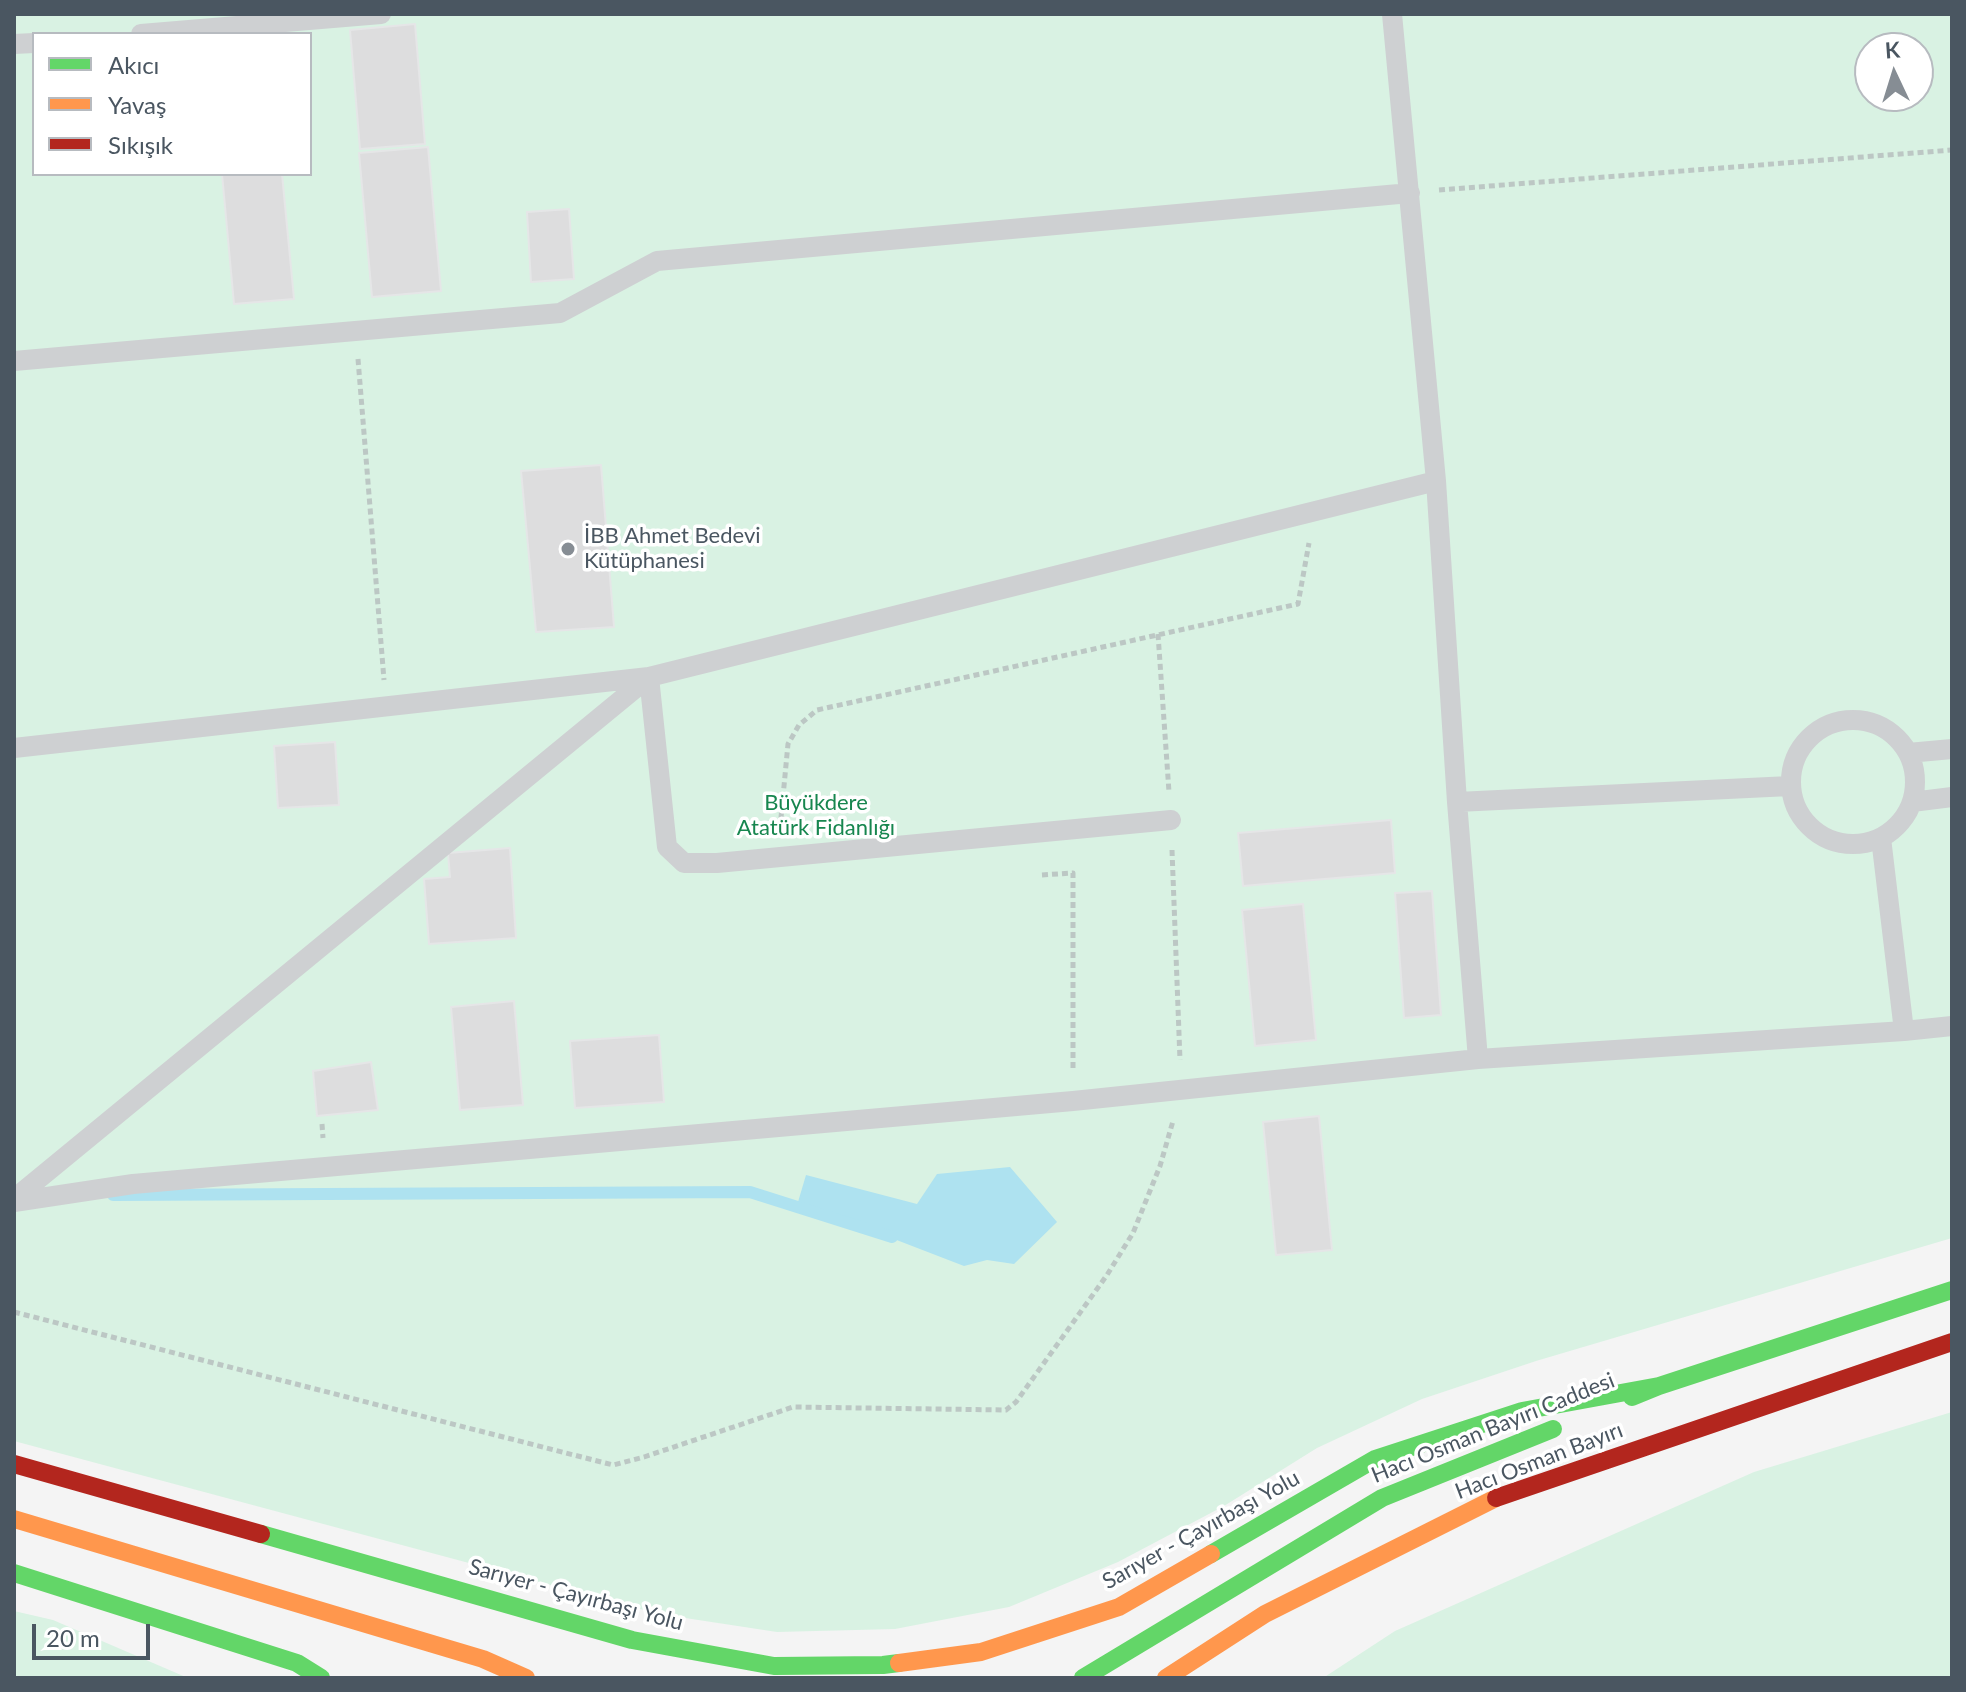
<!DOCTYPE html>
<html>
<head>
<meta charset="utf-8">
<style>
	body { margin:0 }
	#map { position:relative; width:1966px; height:1692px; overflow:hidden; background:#f4f4f4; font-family:Lato,sans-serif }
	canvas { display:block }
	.frame { position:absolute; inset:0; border:16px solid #4a5661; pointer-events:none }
	.legend { position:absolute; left:32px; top:32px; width:280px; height:144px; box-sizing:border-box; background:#fff; border:2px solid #b7bbc0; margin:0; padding:10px 14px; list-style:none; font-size:24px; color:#4a5661 }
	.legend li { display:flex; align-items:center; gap:16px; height:40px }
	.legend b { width:40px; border:2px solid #b7bbc0 }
	.north { position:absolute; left:1854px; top:32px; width:80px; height:80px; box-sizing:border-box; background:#fff; border:2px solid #b7bbc0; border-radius:50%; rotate:356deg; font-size:22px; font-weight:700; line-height:32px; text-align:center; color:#4a5661 }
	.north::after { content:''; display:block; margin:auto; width:28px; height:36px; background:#868d94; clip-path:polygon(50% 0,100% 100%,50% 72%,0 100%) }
	.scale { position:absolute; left:32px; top:1624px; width:118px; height:36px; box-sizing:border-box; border:4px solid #4a5661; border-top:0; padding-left:10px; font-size:24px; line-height:28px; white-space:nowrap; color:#4a5661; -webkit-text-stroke:6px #fff; paint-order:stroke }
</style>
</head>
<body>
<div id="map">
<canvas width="1966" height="1692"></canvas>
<div class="frame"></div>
<ul class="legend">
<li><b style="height:10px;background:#63d668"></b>Akıcı</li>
<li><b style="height:10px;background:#ff974d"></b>Yavaş</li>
<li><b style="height:10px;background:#b3261e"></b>Sıkışık</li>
</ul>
<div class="north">K</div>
<div class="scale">20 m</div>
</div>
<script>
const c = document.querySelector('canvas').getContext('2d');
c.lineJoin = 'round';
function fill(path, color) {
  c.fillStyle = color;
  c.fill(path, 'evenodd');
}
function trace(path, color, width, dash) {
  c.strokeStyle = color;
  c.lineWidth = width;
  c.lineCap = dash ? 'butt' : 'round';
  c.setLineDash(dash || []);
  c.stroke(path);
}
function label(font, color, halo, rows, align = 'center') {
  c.font = font + ' Lato,sans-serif';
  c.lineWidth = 7;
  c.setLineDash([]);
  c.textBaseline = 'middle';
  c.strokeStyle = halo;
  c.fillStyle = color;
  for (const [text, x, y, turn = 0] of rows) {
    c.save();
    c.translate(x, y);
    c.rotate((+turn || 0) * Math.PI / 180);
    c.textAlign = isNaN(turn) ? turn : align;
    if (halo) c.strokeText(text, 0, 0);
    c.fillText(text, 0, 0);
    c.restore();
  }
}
const green = new Path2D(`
	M 14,14 L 1952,14 L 1952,1238 L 1536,1361 L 1422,1399 L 1317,1448 L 1224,1506 L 1118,1562 L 1009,1607 L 895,1629 L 777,1632 L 659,1614 L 14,1441 ZM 34,34 L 310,34 L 310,174 L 34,174 ZM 1870,48 L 1918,48 L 1918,96 L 1870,96 Z
	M 1952,1412 L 1952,1678 L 1323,1678 L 1395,1631 L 1754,1472 Z
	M 14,1611 L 53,1620 L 188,1678 L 14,1678 Z`);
const water = new Path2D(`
	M 1010,1167 L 1057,1222 L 1014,1264 L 987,1260 L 964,1266 L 798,1202 L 806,1175 L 917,1204 L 937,1174 Z`);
const stream = new Path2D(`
	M 113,1195 L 750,1192 L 892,1237`);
const building = new Path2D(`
	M 415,24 L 425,144 L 360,149 L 350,30 Z
	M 428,147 L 441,291 L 372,297 L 359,153 Z
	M 222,174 L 282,174 L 294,299 L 234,304 Z
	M 569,209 L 574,279 L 531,282 L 527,212 Z
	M 601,465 L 614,627 L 536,632 L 521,471 Z
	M 335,742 L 339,805 L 278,808 L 274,746 Z
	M 1391,820 L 1395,873 L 1243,886 L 1238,833 Z
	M 510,848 L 516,938 L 429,944 L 424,879 L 450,877 L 448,853 Z
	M 1432,891 L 1441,1015 L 1404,1018 L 1395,893 Z
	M 1303,904 L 1316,1040 L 1255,1046 L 1242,910 Z
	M 514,1001 L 523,1105 L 460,1110 L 451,1007 Z
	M 659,1035 L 664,1102 L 575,1108 L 570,1041 Z
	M 371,1062 L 378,1110 L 317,1116 L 313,1071 Z
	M 1319,1116 L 1332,1250 L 1276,1255 L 1263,1122 Z`);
const path = new Path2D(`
	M 1439,190 L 1952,150
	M 358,359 L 384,680
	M 1158,634 L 1169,792
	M 780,828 L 788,744 L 799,725 L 817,710 L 1298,604 L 1309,543
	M 1172,850 L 1180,1060
	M 1042,875 L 1073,873 L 1073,1072
	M 322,1124 L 323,1138
	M 14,1312 L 613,1465 L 644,1457 L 793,1407 L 1006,1410 L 1016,1402 L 1107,1275 L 1133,1233 L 1160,1166 L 1173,1121`);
const lane = new Path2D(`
	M 1392,14 L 1436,481 L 1457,802 L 1478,1059 L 1904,1031 L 1952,1026
	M 141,34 L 381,14
	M 14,44 L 34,43
	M 14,361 L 560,313 L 657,261 L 1410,193
	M 649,677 L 667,847 L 684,863 L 717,863 L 1171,820
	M1791 782a62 62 0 1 1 124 0a62 62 0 1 1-124 0Z
	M 14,748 L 649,677 L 1436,481
	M 1908,753 L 1952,749
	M 1457,802 L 1790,786
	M 1912,802 L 1952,797
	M 1881,838 L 1904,1031
	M 14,1199 L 649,677
	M 14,1202 L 133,1184 L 1073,1101 L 1478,1059`);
const fast = new Path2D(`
	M 1632,1397 L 1659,1386 L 1952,1290
	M 261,1534 L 632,1640 L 774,1666 L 883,1665 L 899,1663
	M 1211,1554 L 1375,1459 L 1522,1411 L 1659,1386
	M 14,1573 L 297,1663 L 321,1678
	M 1083,1678 L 1382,1498 L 1553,1429`);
const slow = new Path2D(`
	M 14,1519 L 483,1659 L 526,1678
	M 899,1663 L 981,1652 L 1119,1607 L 1211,1554
	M 1166,1678 L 1265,1614 L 1496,1498`);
const jam = new Path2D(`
	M 14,1464 L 261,1534
	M 1496,1498 L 1952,1342`);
const markers = [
	[568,549,8,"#868d94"]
];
const poiNames = [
	["İBB Ahmet Bedevi",584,536],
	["Kütüphanesi",584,561]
];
const parkNames = [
	["Büyükdere",816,803],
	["Atatürk Fidanlığı",816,828]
];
const streetNames = [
	["Hacı Osman Bayırı Caddesi",1493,1428,-22],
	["Hacı Osman Bayırı",1539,1461,-21],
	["Sarıyer - Çayırbaşı Yolu",1201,1530,-29],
	["Sarıyer - Çayırbaşı Yolu",576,1595,15]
];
fill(green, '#d9f2e3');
fill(water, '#aee2f0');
trace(stream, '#aee2f0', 12);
fill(building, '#ddddde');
trace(building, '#e5e6e7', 2);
trace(path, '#bcc7c4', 5, [6, 4]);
trace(lane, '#ced0d2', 20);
trace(fast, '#63d668', 18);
trace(slow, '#ff974d', 18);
trace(jam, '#b3261e', 18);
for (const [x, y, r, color] of markers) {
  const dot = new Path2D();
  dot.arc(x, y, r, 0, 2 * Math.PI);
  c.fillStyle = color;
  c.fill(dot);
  trace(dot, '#fff', 3);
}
label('22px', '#4a5661', '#fff', poiNames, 'left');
label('22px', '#17864f', '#fff', parkNames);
label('22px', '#4a5661', '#fff', streetNames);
</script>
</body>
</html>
